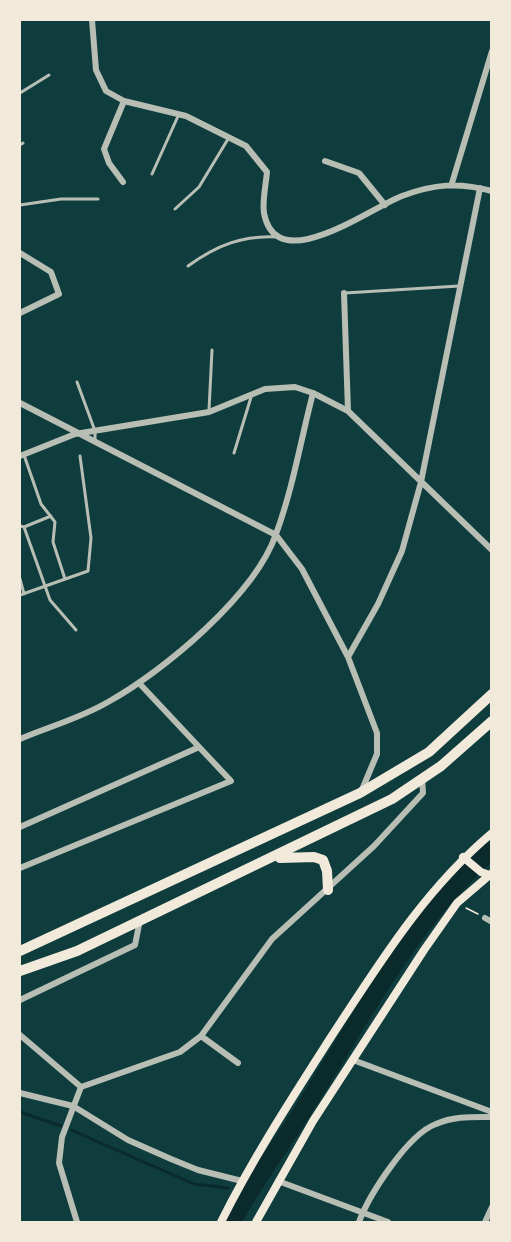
<!DOCTYPE html>
<html>
<head>
<meta charset="utf-8">
<style>
	body { margin:0 }
	#map { position:relative; width:511px; height:1242px; overflow:hidden; background:#0f3d3e; font-family:"Times New Roman",serif }
	canvas { display:block }
	.frame { position:absolute; inset:0; border:21px solid #f1e9da; pointer-events:none }
</style>
</head>
<body>
<div id="map">
<canvas width="511" height="1242"></canvas>
<div class="frame"></div>
</div>
<script>
const c = document.querySelector('canvas').getContext('2d');
c.lineJoin = 'round';
function trace(path, color, width, dash) {
  c.strokeStyle = color;
  c.lineWidth = width;
  c.lineCap = dash ? 'butt' : 'round';
  c.setLineDash(dash || []);
  c.stroke(path);
}
const stream = new Path2D(`
	M 20,1112 L 61,1126
	M 71,1130 L 194,1184 L 228,1188
	M 241,1188 L 250,1190`);
const river = new Path2D(`
	M 232,1222 C 253,1182 281,1146 305,1107 C 363,1016 409,922 492,850`);
const path = new Path2D(`
	M 466,908 L 478,914`);
const service = new Path2D(`
	M 20,93 L 49,75
	M 20,145 L 23,143
	M 152,174 L 179,114
	M 20,205 L 61,199 L 98,199
	M 175,209 L 199,187 L 228,139
	M 188,266 C 217,245 243,235 278,237
	M 345,293 L 459,286
	M 77,382 L 95,431 L 95,442
	M 209,410 L 212,350
	M 234,453 L 252,394
	M 24,455 L 41,504 L 55,522 L 53,542 L 65,579
	M 20,526 L 24,527 L 51,516
	M 24,527 L 50,600 L 76,630
	M 20,579 L 24,594
	M 20,595 L 88,571 L 91,538 L 80,456`);
const minor = new Path2D(`
	M 92,20 L 96,70 L 106,91 L 124,101 L 186,116 L 246,146 L 267,172 C 266,184 262,201 264,213 C 276,279 372,207 402,196 C 434,184 458,182 492,191
	M 325,161 L 359,173 L 385,205
	M 123,182 L 109,163 L 104,149 L 124,101
	M 452,183 L 492,51
	M 20,253 L 51,272 L 59,294 L 20,313
	M 344,293 L 348,411
	M 20,403 L 276,535 L 302,569 L 348,657 L 377,733 L 377,754 L 361,792
	M 20,456 L 75,434 L 209,412 L 265,389 L 295,387 L 313,393 L 348,411 L 492,550
	M 348,657 L 378,604 L 402,551 L 421,482 L 480,188
	M 20,739 C 48,727 81,718 108,702 C 164,671 255,595 276,534 C 293,488 301,439 313,393
	M 20,827 L 197,748
	M 20,868 L 231,781 L 139,683
	M 485,918 L 492,922
	M 20,1000 L 135,945 L 140,920
	M 20,1035 L 81,1087
	M 201,1036 L 238,1063
	M 353,1060 L 492,1112
	M 20,1093 L 73,1106 L 128,1140 L 171,1159 L 198,1170 L 242,1181
	M 278,1181 L 388,1222
	M 77,1222 L 59,1163 L 62,1137 L 81,1087 L 180,1052 L 201,1036 L 272,939 L 374,846 L 423,793 L 422,778
	M 359,1222 C 369,1195 408,1134 436,1124 C 454,1116 472,1117 492,1117
	M 485,1222 L 492,1207`);
const secondary = new Path2D(`
	M 463,857 L 481,872 L 489,875
	M 221,1222 C 253,1158 292,1098 331,1037 C 379,964 424,890 492,833
	M 256,1222 L 313,1121 L 424,950 L 457,903 L 492,873`);
const motorway = new Path2D(`
	M 280,858 L 314,857 L 323,860 L 327,871 L 328,890
	M 20,951 L 360,793 L 429,752 L 492,694
	M 20,971 L 77,951 L 392,799 L 441,766 L 492,721`);
trace(stream, '#0a2a2b', 3);
trace(river, '#0a2a2b', 18);
trace(path, '#f1e9da', 1.5);
trace(service, '#b8beb3', 3);
trace(minor, '#b8beb3', 6);
trace(secondary, '#f1e9da', 8);
trace(motorway, '#f1e9da', 10);
</script>
</body>
</html>
